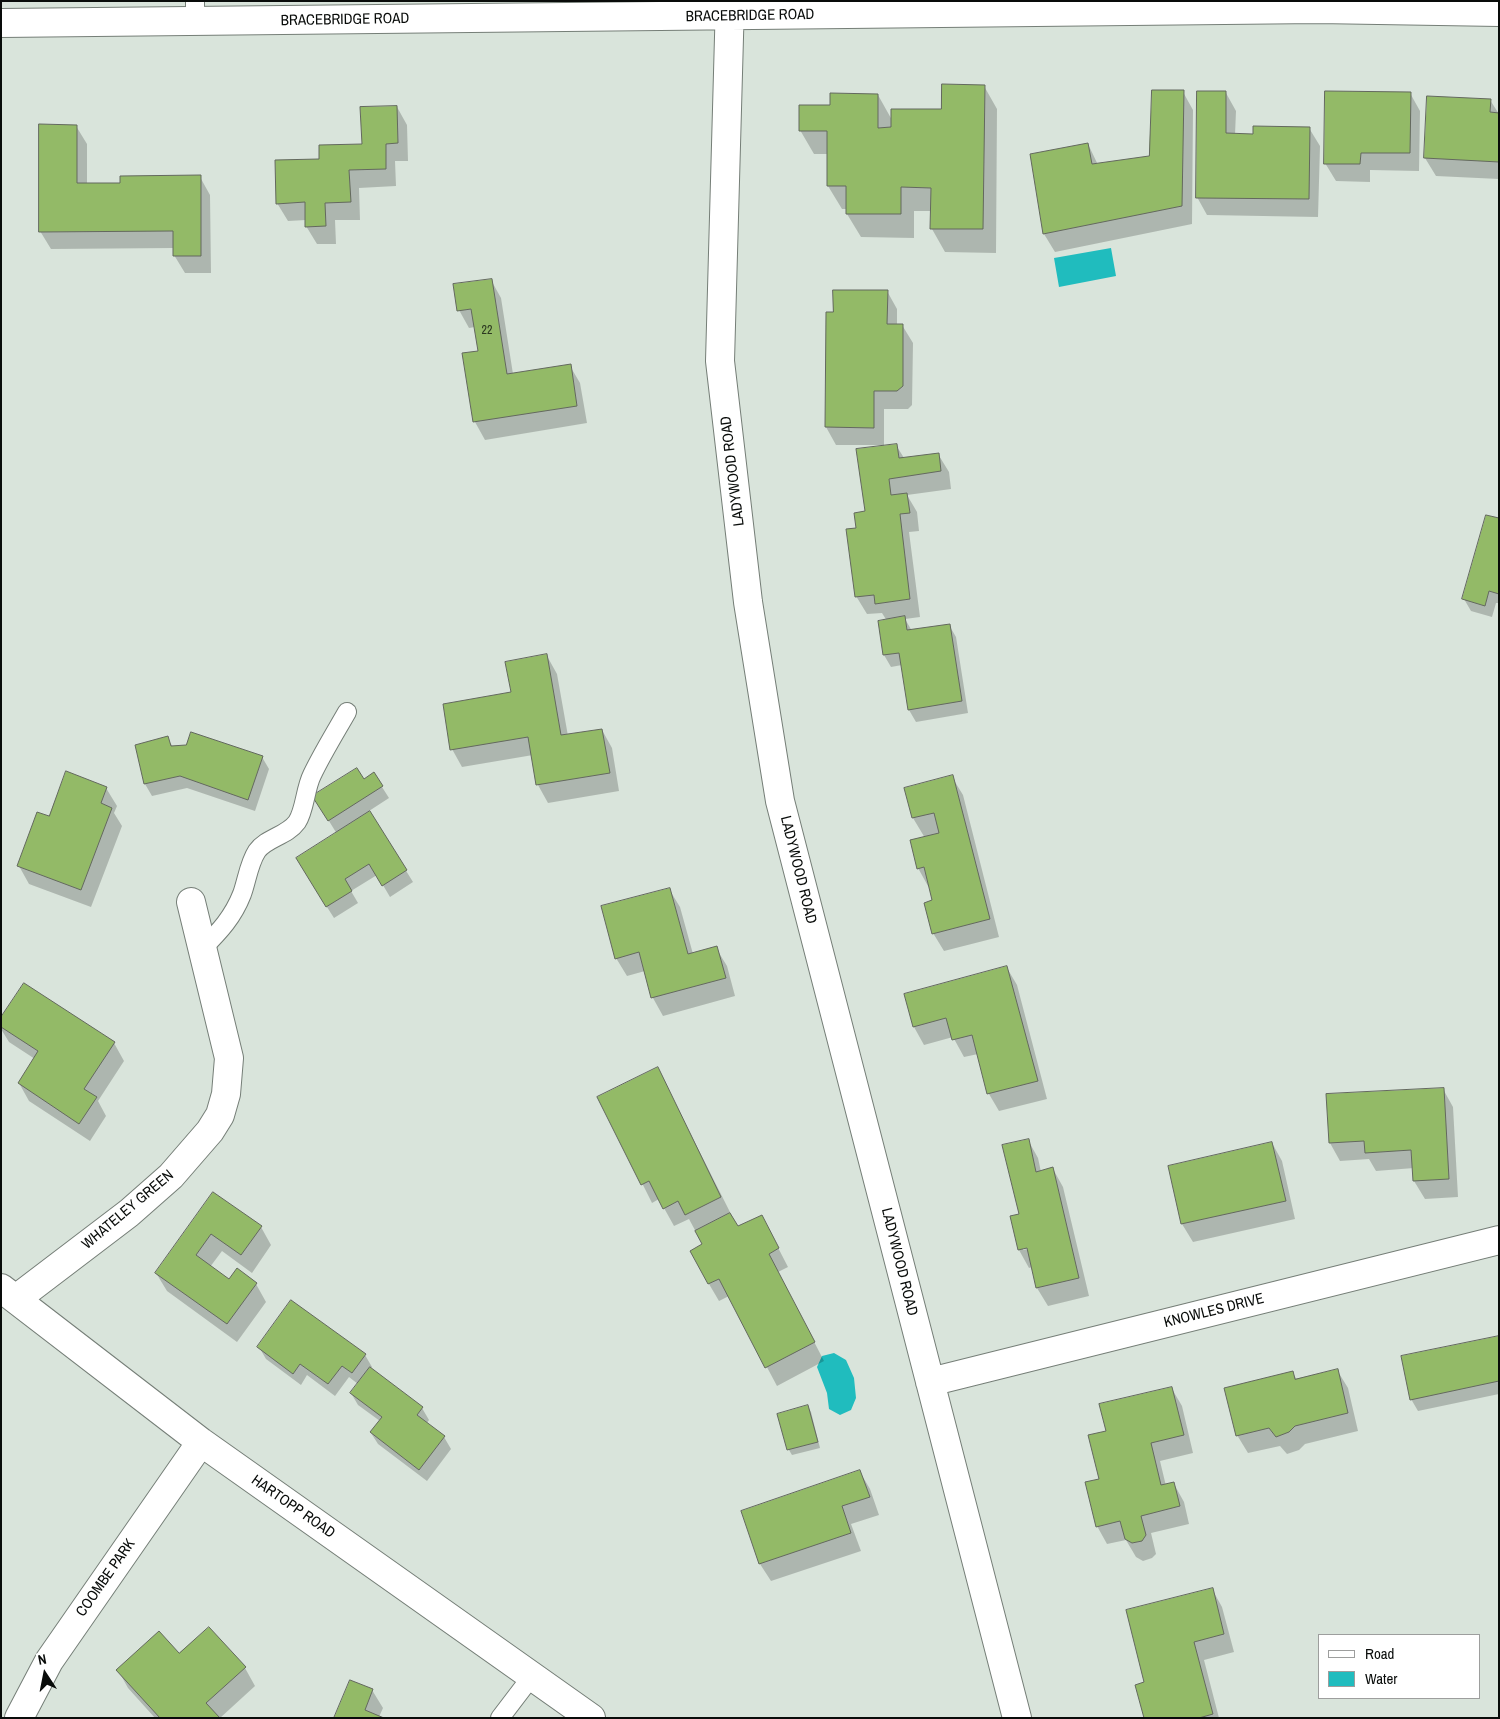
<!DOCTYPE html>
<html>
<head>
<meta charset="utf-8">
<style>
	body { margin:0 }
	#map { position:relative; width:1500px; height:1719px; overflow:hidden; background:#d9e4db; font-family:"Archivo Narrow",sans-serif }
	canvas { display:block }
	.frame { position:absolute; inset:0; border:2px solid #090c0a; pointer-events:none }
	.legend { position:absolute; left:1318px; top:1634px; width:162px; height:65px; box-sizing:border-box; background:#fff; border:1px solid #9d9e9d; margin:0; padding:6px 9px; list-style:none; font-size:15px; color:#090c0a }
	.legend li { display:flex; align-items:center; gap:10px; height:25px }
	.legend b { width:25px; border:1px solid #9d9e9d }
	.north { position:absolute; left:20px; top:1649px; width:50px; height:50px; -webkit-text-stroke:4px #fff; paint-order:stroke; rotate:349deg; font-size:14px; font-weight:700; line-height:20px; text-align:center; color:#090c0a }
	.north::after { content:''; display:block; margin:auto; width:18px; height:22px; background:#090c0a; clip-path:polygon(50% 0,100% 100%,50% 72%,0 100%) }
</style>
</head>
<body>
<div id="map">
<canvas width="1500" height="1719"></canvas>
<div class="frame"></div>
<ul class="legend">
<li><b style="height:6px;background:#fff"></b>Road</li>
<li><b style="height:14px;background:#20bcbe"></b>Water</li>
</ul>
<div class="north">N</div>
</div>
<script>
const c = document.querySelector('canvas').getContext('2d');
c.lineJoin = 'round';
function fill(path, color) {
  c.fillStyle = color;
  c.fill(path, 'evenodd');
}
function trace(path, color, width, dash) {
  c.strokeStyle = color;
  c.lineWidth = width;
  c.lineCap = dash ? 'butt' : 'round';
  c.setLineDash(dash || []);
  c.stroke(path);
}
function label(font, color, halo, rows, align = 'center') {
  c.font = font + ' "Archivo Narrow",sans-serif';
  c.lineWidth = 4.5;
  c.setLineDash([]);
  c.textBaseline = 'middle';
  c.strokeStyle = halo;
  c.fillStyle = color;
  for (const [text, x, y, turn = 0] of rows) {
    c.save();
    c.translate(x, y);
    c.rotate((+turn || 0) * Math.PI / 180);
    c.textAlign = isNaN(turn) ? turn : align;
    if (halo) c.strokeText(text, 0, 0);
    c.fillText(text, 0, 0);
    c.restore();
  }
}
const water = new Path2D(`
	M 1111,248 L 1116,276 L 1059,287 L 1054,258 Z
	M 834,1353 L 846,1360 L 854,1378 L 856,1398 L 851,1410 L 840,1415 L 829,1409 L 827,1393 L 817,1367 L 822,1356 Z`);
const shadow = new Path2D(`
	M 984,86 L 997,109 L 996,253 L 945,252 L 932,229 L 932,211 L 914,211 L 914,238 L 861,237 L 847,214 L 847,209 L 842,209 L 828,186 L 828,154 L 814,154 L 800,130 L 831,107 L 878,95 L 892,120 L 942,111 Z
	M 1183,92 L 1193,110 L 1192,224 L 1055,252 L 1044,234 L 1031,155 L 1088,144 L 1098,165 L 1150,157 Z
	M 1226,93 L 1236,111 L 1235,135 L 1254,135 L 1309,128 L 1320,146 L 1318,217 L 1207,215 L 1197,197 Z
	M 1410,93 L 1420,111 L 1419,171 L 1370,170 L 1370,182 L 1336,181 L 1325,163 Z
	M 1428,98 L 1490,100 L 1499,114 L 1499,179 L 1436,176 L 1425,158 Z
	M 397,107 L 407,125 L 408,161 L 395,161 L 396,186 L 359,188 L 360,220 L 335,220 L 336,244 L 317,244 L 306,226 L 306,220 L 288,221 L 277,203 L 321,160 L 363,145 Z
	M 76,126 L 87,144 L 87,184 L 121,184 L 200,177 L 210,195 L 211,273 L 185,273 L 174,255 L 174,248 L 51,249 L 40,231 Z
	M 491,280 L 501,298 L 513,374 L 570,366 L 580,383 L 587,423 L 485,440 L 475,422 L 464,354 L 479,352 L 475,327 L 469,328 L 459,310 Z
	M 887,291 L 897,309 L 897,325 L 902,325 L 913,343 L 912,405 L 908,409 L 884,409 L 884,446 L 896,445 L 904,458 L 938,454 L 949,472 L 951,489 L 907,495 L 917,512 L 919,531 L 909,532 L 920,617 L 905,619 L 912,631 L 949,625 L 956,637 L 968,713 L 916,722 L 909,710 L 902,665 L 891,667 L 884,655 L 879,622 L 887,621 L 882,613 L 867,614 L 856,596 L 857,529 L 866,512 L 881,445 L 836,445 L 826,427 L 835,313 Z
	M 1499,520 L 1499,603 L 1496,603 L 1492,617 L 1471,611 L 1464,599 Z
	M 547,656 L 557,674 L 568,736 L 602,730 L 612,748 L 619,791 L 548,803 L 538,785 L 533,755 L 462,767 L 452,749 L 512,693 Z
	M 192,734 L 262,757 L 269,769 L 255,811 L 187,788 L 152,796 L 145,784 L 136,746 L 167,738 L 173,747 L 187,746 Z
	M 952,777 L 963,795 L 999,937 L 944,951 L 933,933 L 934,901 L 930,886 L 928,886 L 918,868 L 925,838 L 913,818 L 906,788 Z
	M 363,780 L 382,787 L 389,798 L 369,811 L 413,882 L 390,897 L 377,875 L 351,891 L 358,903 L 334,918 L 304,871 L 337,834 L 321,808 Z
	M 106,788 L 117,806 L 114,813 L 122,826 L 91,907 L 29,884 L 19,866 Z
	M 669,889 L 680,907 L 693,954 L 716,948 L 727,966 L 735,996 L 663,1016 L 653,998 L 645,971 L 627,976 L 616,958 Z
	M 1007,968 L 1017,985 L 1047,1099 L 999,1111 L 989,1094 L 978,1054 L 964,1057 L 953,1037 L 924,1045 L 914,1027 Z
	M 1,1019 L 114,1043 L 124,1061 L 98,1101 L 106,1116 L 90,1141 L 29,1101 L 19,1083 L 35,1059 L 9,1042 L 1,1029 Z
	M 667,1087 L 738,1228 L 771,1234 L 788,1267 L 778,1272 L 824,1361 L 777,1386 L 729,1296 L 719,1301 L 709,1284 L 692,1251 L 703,1245 L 689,1219 L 674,1226 L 659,1199 L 652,1203 L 599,1097 Z
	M 1443,1089 L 1453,1107 L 1458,1197 L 1425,1199 L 1414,1181 L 1414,1168 L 1376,1171 L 1369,1159 L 1340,1161 L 1330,1143 Z
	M 1028,1140 L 1038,1158 L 1041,1172 L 1053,1169 L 1063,1187 L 1089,1296 L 1048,1306 L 1037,1288 L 1032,1267 L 1029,1268 L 1019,1250 L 1011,1217 L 1020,1215 ZM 1023,1248 L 1033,1248 L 1023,1250 Z
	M 1272,1143 L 1282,1161 L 1295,1219 L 1193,1242 L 1182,1224 L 1169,1166 Z
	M 214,1194 L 261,1227 L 271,1245 L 252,1273 L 222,1251 L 210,1267 L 229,1281 L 256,1284 L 266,1302 L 237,1342 L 167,1291 L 156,1273 Z
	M 1499,1337 L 1499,1394 L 1418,1411 L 1411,1399 Z
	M 259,1347 L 365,1355 L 372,1367 L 370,1369 L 422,1408 L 429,1420 L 426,1424 L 444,1437 L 451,1449 L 427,1481 L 378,1444 L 371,1433 L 380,1421 L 358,1405 L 351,1393 L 358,1384 L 349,1377 L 335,1396 L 307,1375 L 301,1385 L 266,1359 Z
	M 1337,1370 L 1348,1388 L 1358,1431 L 1305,1444 L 1299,1450 L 1287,1454 L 1280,1446 L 1248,1453 L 1237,1435 L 1292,1372 L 1297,1380 Z
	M 1172,1389 L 1182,1406 L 1193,1453 L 1160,1461 L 1166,1486 L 1174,1484 L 1184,1502 L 1189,1524 L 1151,1533 L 1156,1554 L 1152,1558 L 1143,1561 L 1136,1557 L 1126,1540 L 1107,1544 L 1097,1526 L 1100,1480 L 1107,1432 Z
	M 808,1406 L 811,1412 L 820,1448 L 792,1455 L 789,1450 L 779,1414 Z
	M 860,1472 L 870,1489 L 879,1515 L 851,1524 L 861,1551 L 771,1581 L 760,1564 L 743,1512 Z
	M 1212,1589 L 1222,1607 L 1234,1652 L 1204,1660 L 1219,1718 L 1145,1718 L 1146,1683 Z
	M 179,1655 L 245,1668 L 255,1686 L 220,1718 L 155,1718 L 128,1688 L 118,1670 Z
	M 350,1682 L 372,1690 L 383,1708 L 379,1717 L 335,1718 Z`);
const building = new Path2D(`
	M 942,84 L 985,85 L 983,229 L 930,229 L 931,188 L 901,187 L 901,214 L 846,214 L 846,186 L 827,186 L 827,131 L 799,131 L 799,105 L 830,105 L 830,93 L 878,94 L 878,128 L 891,127 L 891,109 L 941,109 Z
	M 1152,90 L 1184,90 L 1182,206 L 1043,234 L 1030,154 L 1088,143 L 1092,164 L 1149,156 Z
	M 1197,91 L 1226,91 L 1226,133 L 1253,134 L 1253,126 L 1310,127 L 1309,199 L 1196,198 Z
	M 1325,91 L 1411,92 L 1410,153 L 1361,153 L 1360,164 L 1324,164 Z
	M 1427,96 L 1491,99 L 1490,112 L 1499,113 L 1499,162 L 1424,158 Z
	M 397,106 L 398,143 L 386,144 L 386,169 L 349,170 L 351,202 L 325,203 L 326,226 L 305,227 L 305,202 L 276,204 L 275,160 L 319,159 L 319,145 L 362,144 L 360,107 Z
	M 39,124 L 77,125 L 77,183 L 120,183 L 120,176 L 201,175 L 201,256 L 173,256 L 173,231 L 39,232 Z
	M 492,279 L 507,374 L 571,364 L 577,406 L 473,422 L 462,353 L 478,351 L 471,309 L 457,311 L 453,284 Z
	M 833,290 L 888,290 L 887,324 L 903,324 L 903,386 L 897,391 L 874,391 L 874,428 L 825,427 L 826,312 L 833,312 Z
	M 897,444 L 899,458 L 939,453 L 941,471 L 889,479 L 891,495 L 907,493 L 910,513 L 900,514 L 910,599 L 875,604 L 874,595 L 855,597 L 846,529 L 856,528 L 854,513 L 865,511 L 856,449 Z
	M 1486,515 L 1499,518 L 1499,594 L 1489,591 L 1485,606 L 1462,599 Z
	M 905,616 L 907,630 L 950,624 L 962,701 L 908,710 L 899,653 L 883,655 L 878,621 Z
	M 547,654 L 561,735 L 602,729 L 610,773 L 536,785 L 528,737 L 450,750 L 443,704 L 511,692 L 505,662 Z
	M 191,732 L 263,756 L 248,800 L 180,776 L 144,784 L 135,745 L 168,736 L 171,746 L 186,745 Z
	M 357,768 L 364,779 L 374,772 L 383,786 L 328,821 L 312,796 Z
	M 66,771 L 107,787 L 101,803 L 112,808 L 81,890 L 17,866 L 37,812 L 49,816 Z
	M 953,775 L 990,919 L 932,934 L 924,903 L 932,900 L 924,867 L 917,869 L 910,840 L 939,833 L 934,813 L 912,818 L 904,788 Z
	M 370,811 L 407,870 L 382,886 L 369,864 L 345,879 L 352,891 L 326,907 L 296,858 Z
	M 670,888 L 688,954 L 717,946 L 726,978 L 651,998 L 639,952 L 615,959 L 601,906 Z
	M 1007,966 L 1038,1081 L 987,1094 L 972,1035 L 952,1040 L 946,1018 L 913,1027 L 904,994 Z
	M 24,983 L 115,1042 L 84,1089 L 97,1097 L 79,1124 L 18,1083 L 38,1051 L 1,1027 L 1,1017 Z
	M 658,1067 L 721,1197 L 685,1215 L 678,1201 L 663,1209 L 649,1181 L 641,1185 L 597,1097 Z
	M 1444,1088 L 1449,1179 L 1413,1181 L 1411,1150 L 1365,1153 L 1364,1141 L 1329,1143 L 1326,1094 Z
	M 1029,1139 L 1036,1172 L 1053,1167 L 1079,1278 L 1036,1288 L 1027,1248 L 1018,1250 L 1010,1216 L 1019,1214 L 1002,1145 Z
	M 1272,1142 L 1286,1201 L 1181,1224 L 1168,1166 Z
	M 213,1192 L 262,1226 L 241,1255 L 211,1234 L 196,1255 L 229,1279 L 237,1268 L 257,1283 L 227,1324 L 155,1273 Z
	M 730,1213 L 738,1226 L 762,1215 L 779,1248 L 769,1254 L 815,1342 L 765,1368 L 719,1279 L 708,1284 L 690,1251 L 702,1244 L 695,1231 Z
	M 291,1300 L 366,1354 L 352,1373 L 342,1366 L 328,1384 L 300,1364 L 293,1374 L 257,1347 Z
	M 1499,1336 L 1499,1381 L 1410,1400 L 1401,1356 Z
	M 370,1367 L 423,1407 L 417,1415 L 445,1436 L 419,1470 L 370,1432 L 382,1417 L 350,1393 Z
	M 1338,1369 L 1348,1413 L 1295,1426 L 1289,1432 L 1276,1437 L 1269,1428 L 1236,1436 L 1224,1388 L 1293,1371 L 1295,1379 Z
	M 1172,1387 L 1184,1435 L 1151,1443 L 1161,1485 L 1174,1482 L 1180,1506 L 1141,1516 L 1146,1535 L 1142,1541 L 1132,1543 L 1125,1539 L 1120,1521 L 1096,1527 L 1085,1482 L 1099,1479 L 1088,1435 L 1106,1431 L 1099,1404 Z
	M 808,1405 L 818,1442 L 787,1450 L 777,1414 Z
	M 860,1470 L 870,1497 L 842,1506 L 851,1533 L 759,1564 L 741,1511 Z
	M 1213,1588 L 1224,1634 L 1194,1642 L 1213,1714 L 1199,1718 L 1144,1718 L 1135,1685 L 1144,1682 L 1126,1610 Z
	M 209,1627 L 246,1667 L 206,1703 L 220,1718 L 160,1718 L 116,1670 L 159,1631 L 179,1653 Z
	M 350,1680 L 373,1689 L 365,1710 L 384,1718 L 334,1718 Z`);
const service = new Path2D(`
	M 195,1 L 195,21
	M 202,949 C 220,931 233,917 242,894 C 247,880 249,863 257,851 C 266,838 287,836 297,822 C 305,810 305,789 312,775 C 322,754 335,733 347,712
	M 500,1718 L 532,1676`);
const minor = new Path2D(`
	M 730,1 L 720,361 L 748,602 L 780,801 L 1017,1718
	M 1,23 L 1318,9 L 1499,12
	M 1,1288 L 201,1442 L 591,1718
	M 16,1299 L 129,1213 L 171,1176 L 210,1131 L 220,1115 L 226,1094 L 229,1058 L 191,902
	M 930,1382 L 1499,1240
	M 19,1718 L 49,1661 L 201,1442`);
const numberNames = [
	["22",487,331]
];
const streetNames = [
	["BRACEBRIDGE ROAD",750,16,-1],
	["BRACEBRIDGE ROAD",345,20,-1],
	["LADYWOOD ROAD",733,471,-97],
	["LADYWOOD ROAD",798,870,76],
	["WHATELEY GREEN",128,1210,-40],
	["LADYWOOD ROAD",899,1262,76],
	["KNOWLES DRIVE",1214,1311,-14],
	["HARTOPP ROAD",293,1507,35],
	["COOMBE PARK",106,1578,-55]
];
fill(water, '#20bcbe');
fill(shadow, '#0003');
fill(building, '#93ba67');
trace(building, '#63685e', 1);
trace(service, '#757e77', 20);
trace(minor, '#757e77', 30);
trace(service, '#fff', 18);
trace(minor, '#fff', 28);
label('12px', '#2c3821', null, numberNames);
label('15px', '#090c0a', '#fff', streetNames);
</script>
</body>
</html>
